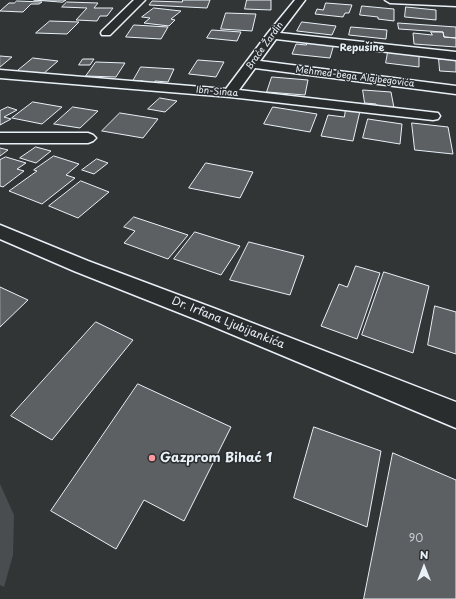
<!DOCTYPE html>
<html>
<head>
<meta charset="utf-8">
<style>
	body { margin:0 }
	#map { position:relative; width:456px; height:599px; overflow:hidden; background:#323536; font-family:"Playpen Sans",sans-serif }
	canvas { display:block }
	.north { position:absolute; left:404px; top:547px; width:40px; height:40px; -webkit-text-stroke:3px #2a2d2e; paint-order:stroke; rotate:0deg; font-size:11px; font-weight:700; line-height:16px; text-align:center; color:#e8f1f8 }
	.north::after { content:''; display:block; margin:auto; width:14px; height:18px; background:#e8f1f8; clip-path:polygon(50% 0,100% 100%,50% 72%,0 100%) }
</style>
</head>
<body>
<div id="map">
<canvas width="456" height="599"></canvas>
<div class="north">N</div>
</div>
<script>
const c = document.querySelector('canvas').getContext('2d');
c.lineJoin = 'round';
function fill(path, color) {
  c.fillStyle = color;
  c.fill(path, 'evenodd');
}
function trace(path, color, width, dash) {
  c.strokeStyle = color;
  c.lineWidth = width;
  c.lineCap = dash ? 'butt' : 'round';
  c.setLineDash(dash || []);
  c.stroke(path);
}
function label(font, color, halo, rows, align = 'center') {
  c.font = font + ' "Playpen Sans",sans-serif';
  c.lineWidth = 3;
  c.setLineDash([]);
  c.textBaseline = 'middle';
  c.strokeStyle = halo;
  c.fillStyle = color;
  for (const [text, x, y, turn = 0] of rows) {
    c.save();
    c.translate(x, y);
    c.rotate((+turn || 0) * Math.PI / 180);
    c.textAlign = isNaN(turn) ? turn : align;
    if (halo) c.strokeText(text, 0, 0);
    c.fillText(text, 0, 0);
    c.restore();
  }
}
const green = new Path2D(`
	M 0,484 L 14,515 L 13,555 L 4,587 L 0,585 Z`);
const building = new Path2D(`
	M 34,0 L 66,0 L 63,2 Z
	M 183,0 L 210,0 L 207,8 L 149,5 L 152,1 L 182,2 Z
	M 247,0 L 271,0 L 271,10 L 245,9 Z
	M 17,1 L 42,2 L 39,4 L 31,4 L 23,12 L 0,11 L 9,3 L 14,3 Z
	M 67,2 L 98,3 L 94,8 L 113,8 L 107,16 L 100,16 L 97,21 L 76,20 L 87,8 L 62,7 Z
	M 326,3 L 352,5 L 349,13 L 345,13 L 343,17 L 315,14 L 317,9 L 323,10 Z
	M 362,6 L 394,9 L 394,21 L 378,19 L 378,17 L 360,15 Z
	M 406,7 L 436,10 L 436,20 L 405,17 Z
	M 154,8 L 181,11 L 171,19 L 175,20 L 169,26 L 144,23 L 150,18 L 142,17 Z
	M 226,13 L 256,14 L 252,31 L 221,29 Z
	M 50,21 L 79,22 L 67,34 L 36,33 Z
	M 302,22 L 336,26 L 332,35 L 297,31 Z
	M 398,23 L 456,27 L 456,38 L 444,37 L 443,32 L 399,29 Z
	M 134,25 L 168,27 L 161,39 L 126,37 Z
	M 351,27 L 387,30 L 386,39 L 349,35 Z
	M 212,30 L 241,32 L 237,41 L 207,38 Z
	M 431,32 L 443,32 L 444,37 L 456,38 L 456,47 L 414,44 L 413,33 L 432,35 Z
	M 308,41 L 334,44 L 330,58 L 292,54 L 296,44 L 306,45 Z
	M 388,52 L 419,55 L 419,67 L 386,63 Z
	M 0,56 L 12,57 L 0,67 Z
	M 33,58 L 58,61 L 43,74 L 16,72 Z
	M 83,59 L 94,59 L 90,65 L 79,65 Z
	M 439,59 L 456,60 L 456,72 L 440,71 Z
	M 198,60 L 224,62 L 216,77 L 189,74 Z
	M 96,62 L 125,63 L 116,77 L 86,76 Z
	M 141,67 L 174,69 L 168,82 L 155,81 L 154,85 L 142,84 L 143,81 L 133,81 Z
	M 272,77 L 308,80 L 305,95 L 267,92 Z
	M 363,90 L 391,92 L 394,108 L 377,107 L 376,104 L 365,103 Z
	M 160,98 L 177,101 L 165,112 L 148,109 Z
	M 33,102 L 62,107 L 42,124 L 12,118 Z
	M 8,107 L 17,110 L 4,117 L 11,119 L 0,125 L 0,111 Z
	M 73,107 L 98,111 L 80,128 L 54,124 Z
	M 273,107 L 317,114 L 310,132 L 264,124 Z
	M 346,109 L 360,111 L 353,141 L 321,136 L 328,115 L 344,117 Z
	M 120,113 L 158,119 L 143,138 L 102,131 Z
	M 368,119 L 402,124 L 400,144 L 363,138 Z
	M 412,123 L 448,127 L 453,154 L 415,150 Z
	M 36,147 L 51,151 L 36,163 L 20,158 Z
	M 0,148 L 8,150 L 0,156 Z
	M 54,156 L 79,164 L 66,175 L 75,178 L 42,204 L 9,191 L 37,171 L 34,170 Z
	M 6,157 L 26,163 L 17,169 L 24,171 L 3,187 L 0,186 L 0,160 Z
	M 97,159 L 108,163 L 94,174 L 82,170 Z
	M 206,163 L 253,172 L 240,198 L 189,188 Z
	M 81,181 L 109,192 L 78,218 L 49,206 Z
	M 134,217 L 188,235 L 168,259 L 124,243 L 135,231 L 124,227 Z
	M 195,232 L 240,246 L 221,275 L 174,259 Z
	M 249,242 L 304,256 L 290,295 L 230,280 Z
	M 356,266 L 380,273 L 357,339 L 321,326 L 339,284 L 347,287 Z
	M 384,272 L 429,286 L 413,353 L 362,335 Z
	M 0,287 L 28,300 L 0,327 Z
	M 435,306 L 456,312 L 456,354 L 428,345 Z
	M 96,322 L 133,340 L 52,440 L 11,416 Z
	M 138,384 L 231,427 L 184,521 L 144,500 L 116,549 L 51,511 Z
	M 314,427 L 381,451 L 367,527 L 294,498 Z
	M 393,453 L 456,480 L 456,599 L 364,599 Z`);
const street = new Path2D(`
	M 134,0 L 145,0 L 110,35 L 102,35 L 101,33 L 102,31 Z
	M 295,0 L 305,0 L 280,33 L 456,52 L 456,60 L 276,39 L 260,61 L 456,86 L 456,94 L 255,68 L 239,90 L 438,113 L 440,116 L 438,119 L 433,120 L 230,97 L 0,78 L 0,70 L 226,89 L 268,33 Z
	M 385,0 L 456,0 L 456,6 L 390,3 Z
	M 0,133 L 88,133 L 93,135 L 96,138 L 93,141 L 88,143 L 0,143 Z`);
const secondary = new Path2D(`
	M 0,225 L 88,261 L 216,309 L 456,402 L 456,428 L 200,321 L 74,271 L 0,239 Z`);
const markers = [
	[152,458,4,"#ff9aa2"]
];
const farStreetnames = [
	["Braće Žardin",265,46,-54],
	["Mehmed-bega Alajbegovića",355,77,7],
	["Ibn-Sinaa",217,92,5]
];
const farNeighbourhoodnames = [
	["Repušine",362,48]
];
const streetNames = [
	["Dr. Irfana Ljubijankića",228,323,22]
];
const nearNumbernames = [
	["90",416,539]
];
const nearPoinames = [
	["Gazprom Bihać 1",160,458]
];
fill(green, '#494d4f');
fill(building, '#5c6063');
trace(building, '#e8f1f8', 1);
trace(street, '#e8f1f8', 3);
trace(secondary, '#e8f1f8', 3);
fill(street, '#2a2d2e');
fill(secondary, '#2a2d2e');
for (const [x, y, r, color] of markers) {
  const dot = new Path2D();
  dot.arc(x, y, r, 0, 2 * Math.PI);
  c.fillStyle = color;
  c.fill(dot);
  trace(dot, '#2a2d2e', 1.5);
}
label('9px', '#e8f1f8', '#2a2d2e', farStreetnames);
label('bold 10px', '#e8f1f8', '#2a2d2e', farNeighbourhoodnames);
label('11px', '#e8f1f8', '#2a2d2e', streetNames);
label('11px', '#c5cdd3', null, nearNumbernames);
label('bold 13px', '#e8f1f8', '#2a2d2e', nearPoinames, 'left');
</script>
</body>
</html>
